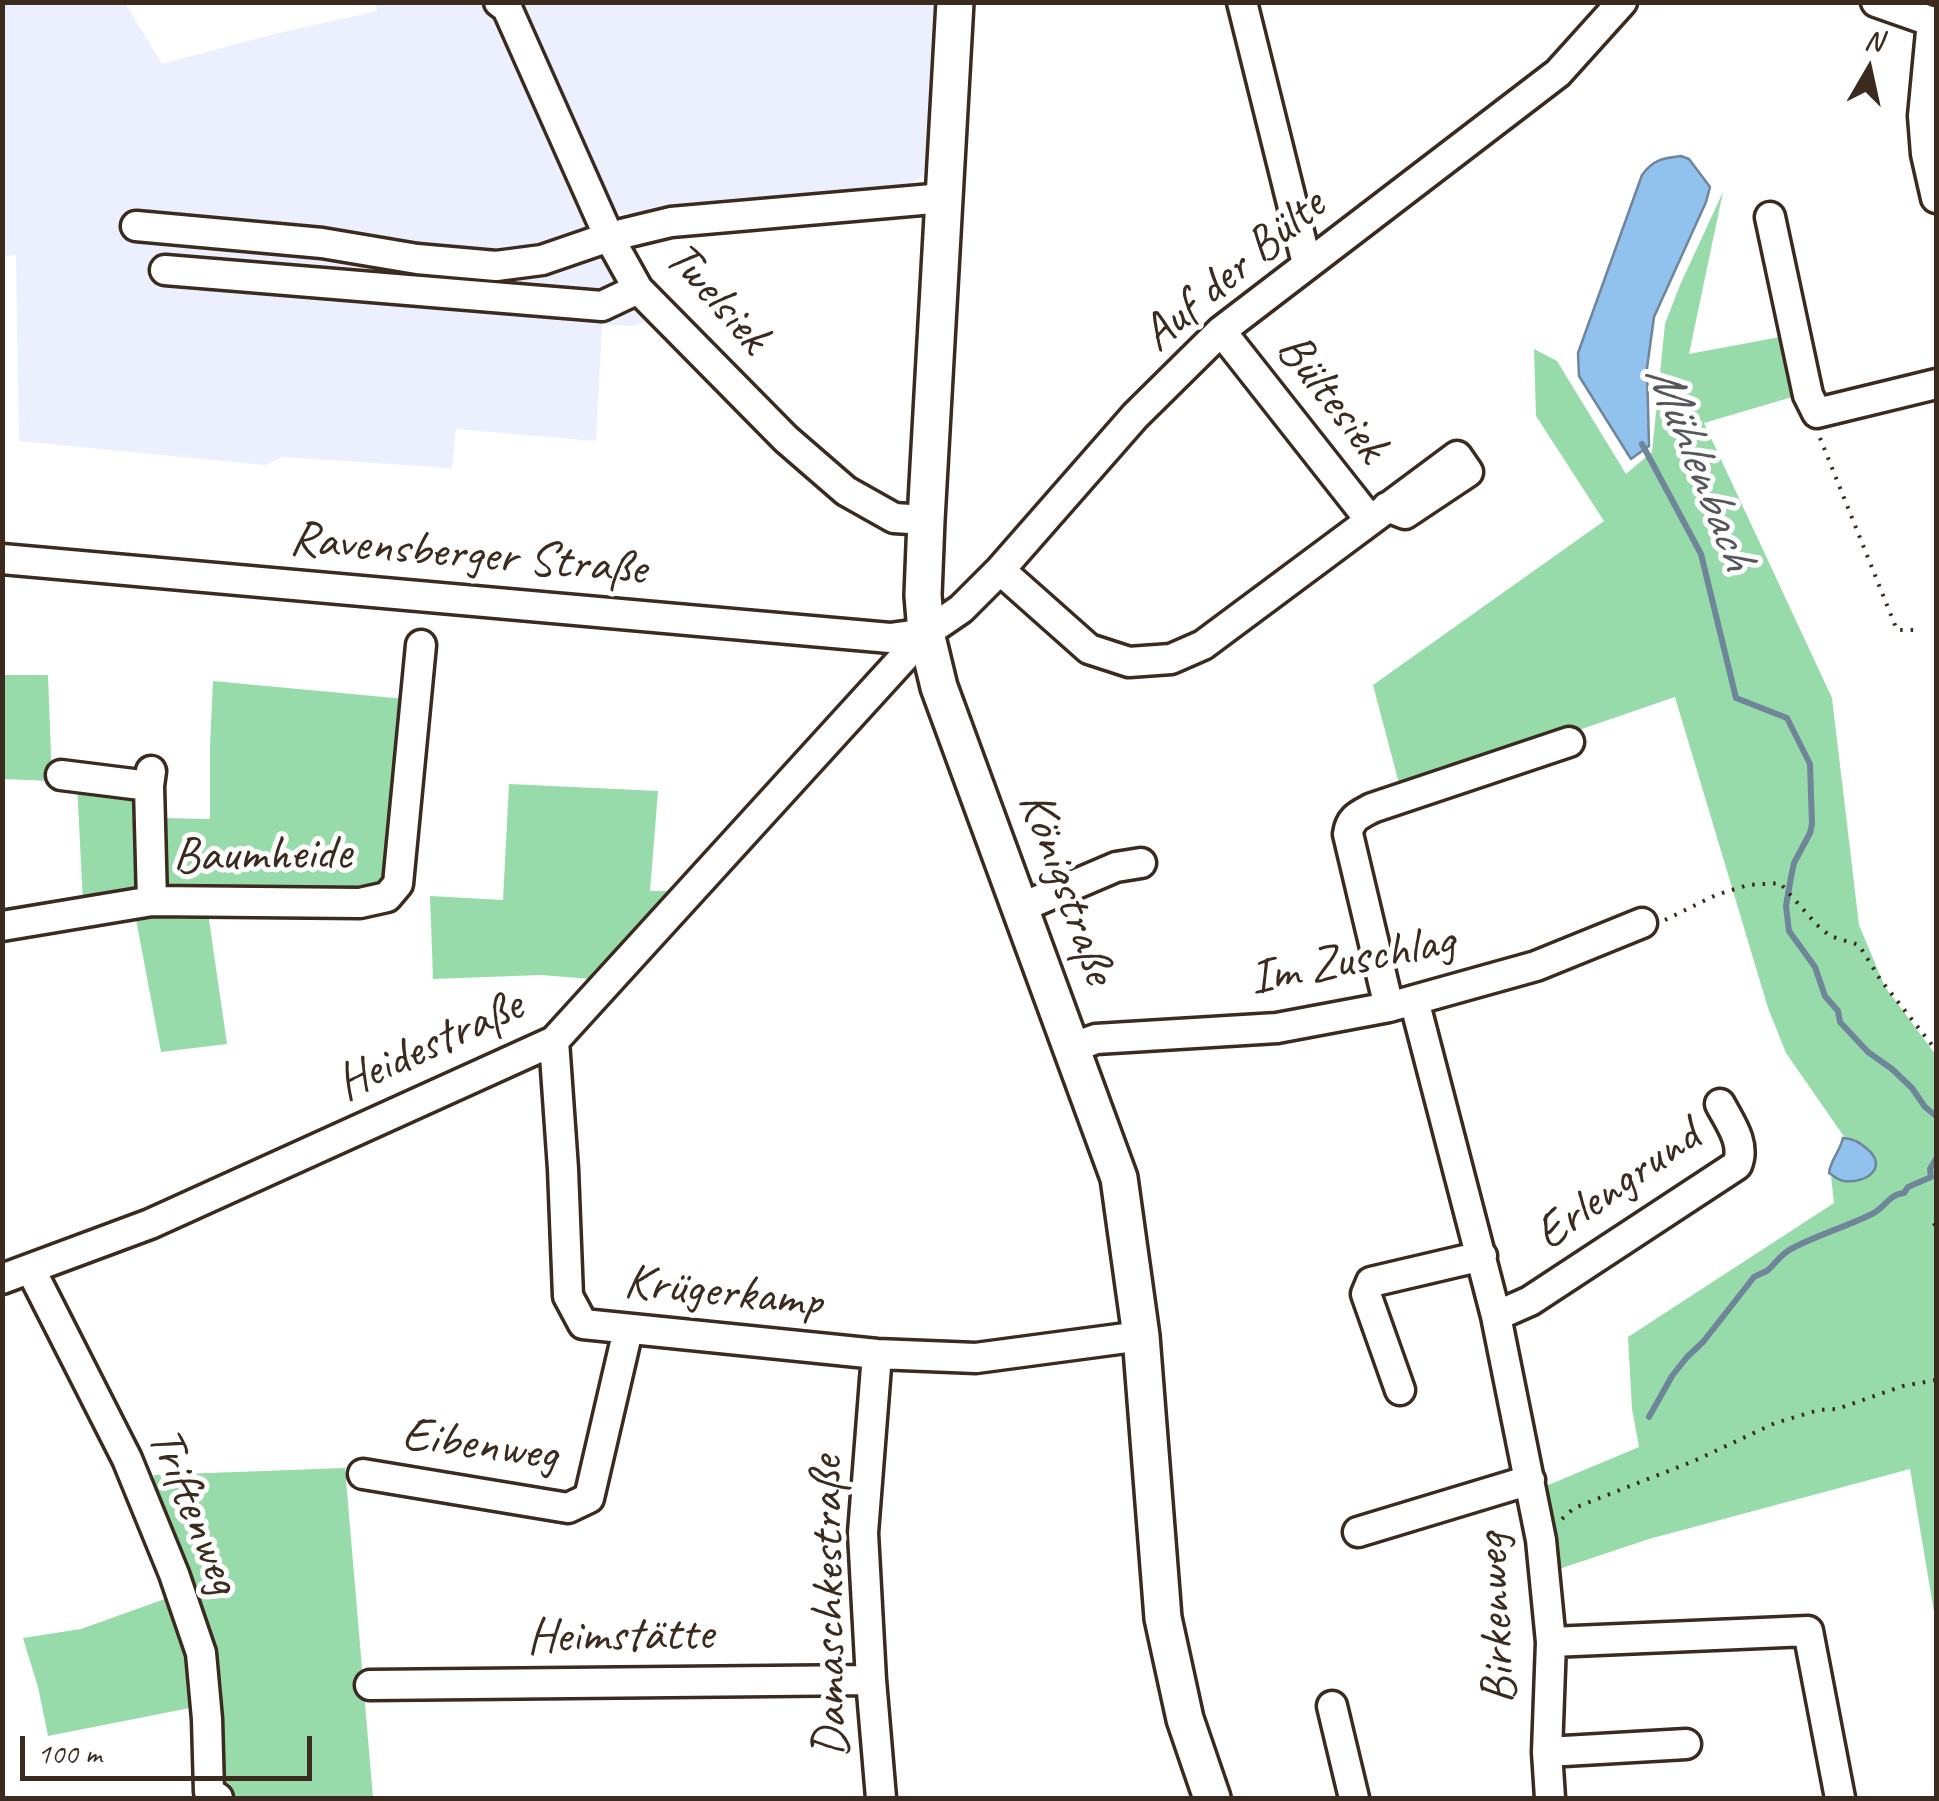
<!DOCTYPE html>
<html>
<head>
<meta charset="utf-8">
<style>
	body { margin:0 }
	#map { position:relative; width:1939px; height:1801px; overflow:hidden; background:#fff; font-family:Caveat,sans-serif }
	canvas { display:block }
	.frame { position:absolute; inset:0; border:5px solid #3b2a1e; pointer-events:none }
	.north { position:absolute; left:1819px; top:20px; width:100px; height:100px; -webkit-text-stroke:8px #fff; paint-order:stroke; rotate:9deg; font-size:28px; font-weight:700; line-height:40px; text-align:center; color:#3b2a1e }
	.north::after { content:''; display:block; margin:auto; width:35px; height:45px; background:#3b2a1e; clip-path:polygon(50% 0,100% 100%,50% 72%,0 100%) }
	.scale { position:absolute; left:20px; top:1736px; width:292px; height:45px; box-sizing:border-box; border:5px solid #3b2a1e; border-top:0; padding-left:12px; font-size:30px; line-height:35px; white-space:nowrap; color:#3b2a1e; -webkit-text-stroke:8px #fff; paint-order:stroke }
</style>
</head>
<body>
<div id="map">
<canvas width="1939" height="1801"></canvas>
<div class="frame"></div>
<div class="north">N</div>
<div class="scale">100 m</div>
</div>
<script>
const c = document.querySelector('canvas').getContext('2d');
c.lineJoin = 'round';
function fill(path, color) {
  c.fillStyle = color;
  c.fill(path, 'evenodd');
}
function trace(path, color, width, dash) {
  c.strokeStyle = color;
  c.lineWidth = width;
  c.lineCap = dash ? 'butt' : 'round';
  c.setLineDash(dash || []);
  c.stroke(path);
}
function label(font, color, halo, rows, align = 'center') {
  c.font = font + ' Caveat,sans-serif';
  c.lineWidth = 10;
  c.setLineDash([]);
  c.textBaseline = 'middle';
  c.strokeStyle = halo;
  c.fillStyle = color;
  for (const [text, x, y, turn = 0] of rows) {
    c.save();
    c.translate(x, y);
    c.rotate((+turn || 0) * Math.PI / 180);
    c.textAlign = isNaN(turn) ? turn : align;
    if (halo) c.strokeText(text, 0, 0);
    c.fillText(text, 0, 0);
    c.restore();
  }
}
const built = new Path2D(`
	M 2,3 L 125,3 L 162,64 L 270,35 L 377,11 L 375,3 L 479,3 L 493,12 L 609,261 L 656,318 L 633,326 L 602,325 L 596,441 L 456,429 L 452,468 L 283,457 L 265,465 L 19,441 L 16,255 L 2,256 Z
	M 513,3 L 938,3 L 927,173 L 895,193 L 782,204 L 622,214 L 601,201 Z`);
const green = new Path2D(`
	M 1723,192 L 1689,354 L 1785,336 L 1799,395 L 1704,423 L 1832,698 L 1859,925 L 1885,987 L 1936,1055 L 1936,1624 L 1910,1469 L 1649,1539 L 1559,1569 L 1546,1486 L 1639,1447 L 1632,1409 L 1628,1337 L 1834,1203 L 1831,1176 L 1843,1181 L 1851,1181 L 1856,1139 L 1845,1138 L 1786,1053 L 1768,1008 L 1675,697 L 1401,791 L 1373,685 L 1604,521 L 1536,416 L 1534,349 L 1557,361 L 1626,474 L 1652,452 L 1665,324 L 1680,285 Z
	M 3,675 L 48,675 L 52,781 L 3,779 Z
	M 213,681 L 405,699 L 390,882 L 380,890 L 176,894 L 162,881 L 162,818 L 210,819 L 210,746 Z
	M 77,784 L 130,795 L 138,804 L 142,869 L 137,887 L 121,896 L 83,902 Z
	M 509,784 L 658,791 L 650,891 L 672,891 L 592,979 L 541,975 L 433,979 L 430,896 L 503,900 Z
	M 208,913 L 227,1044 L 161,1052 L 135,914 Z
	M 345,1468 L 373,1798 L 255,1798 L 231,1795 L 218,1782 L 151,1494 L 154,1475 Z
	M 176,1595 L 200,1706 L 48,1736 L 38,1687 L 23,1638 L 81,1629 Z`);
const water = new Path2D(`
	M 1681,156 L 1689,159 L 1710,187 L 1706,202 L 1654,317 L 1647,368 L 1649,446 L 1631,459 L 1579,376 L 1578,353 L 1642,175 C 1653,160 1662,158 1681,156 Z
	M 1843,1138 C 1853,1139 1858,1141 1866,1148 C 1890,1167 1866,1184 1844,1181 C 1838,1180 1834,1176 1829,1173 C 1830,1161 1840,1151 1843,1138 Z`);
const stream = new Path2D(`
	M 1642,444 L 1701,554 L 1736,698 L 1787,718 L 1810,764 L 1812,824 L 1810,833 L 1794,863 L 1791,877 L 1786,906 L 1789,931 L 1815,967 L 1825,996 L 1838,1011 L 1840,1022 L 1868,1052 L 1892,1069 L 1912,1088 L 1925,1107 L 1936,1116
	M 1649,1417 L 1672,1376 L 1687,1357 L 1703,1342 L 1754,1277 C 1759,1274 1764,1273 1768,1270 C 1776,1263 1781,1254 1791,1249 C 1817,1235 1846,1227 1872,1214 C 1885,1208 1889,1194 1904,1193 L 1908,1187 L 1931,1177 L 1930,1169 L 1936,1159`);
const path = new Path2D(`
	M 1820,438 L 1897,630 L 1916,630
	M 1665,920 L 1716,895 L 1748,885 L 1780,883 L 1817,925 L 1830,936 L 1859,945 L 1880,979 L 1936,1050
	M 1934,1223 L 1936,1227
	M 1562,1519 L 1574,1508 L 1694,1461 L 1775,1423 L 1819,1410 L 1837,1409 L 1903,1386 L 1936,1380`);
const minor = new Path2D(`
	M 499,2 L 507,8 L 609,237 L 638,289 L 786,439 L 846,491 L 894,518 L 926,520
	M 1242,2 L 1307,264
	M 1876,2 L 1936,23
	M 1932,21 L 1923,116 L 1926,154 L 1936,198
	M 1770,217 L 1808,395 L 1817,413 L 1936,384
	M 136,226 L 322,243 L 417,259 L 496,266 L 542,260 L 609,237 L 671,222 L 944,198
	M 165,270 L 602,306 L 638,289
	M 1221,331 L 1370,520
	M 2,559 L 890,638 L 926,633
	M 1000,570 L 1089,649 L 1129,662 L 1171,659 L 1203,645 L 1457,456 L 1468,472 L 1405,514 L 1387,507
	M 151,771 L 149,786 L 152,901
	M 61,775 L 149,786
	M 1020,908 L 1116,867 L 1141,863
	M 2,926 L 152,901 L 360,903 L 387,897 L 398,884 L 421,645
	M 1414,1000 L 1496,1316 L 1541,1540 L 1551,1642 L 1547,1752 L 1550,1798
	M 1389,1007 L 1348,834 C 1350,818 1359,815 1372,808 L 1569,742
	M 554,1041 L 563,1169 L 568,1296 L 583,1324 L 877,1354 L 976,1358 L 1141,1336
	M 1071,1048 L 1096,1039 L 1277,1028 L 1389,1007 L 1536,966 L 1642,923
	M 31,1270 L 127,1459 L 174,1574 L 201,1653 L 207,1719 L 209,1792 L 218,1798
	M 2,1279 L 150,1224 L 554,1041 L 926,633 L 961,609 L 1000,570 L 1135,416 L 1221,331 L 1558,73 L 1622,2
	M 1496,1316 L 1530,1301 L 1737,1165 C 1746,1144 1730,1123 1720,1104
	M 877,1354 L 863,1533 L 871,1680 L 881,1798
	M 1400,1390 L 1366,1294 L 1371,1282 L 1482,1256
	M 363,1474 L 568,1508 L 589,1498 L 628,1330
	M 1358,1532 L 1530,1480
	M 1551,1642 L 1808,1631 L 1840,1798
	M 370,1685 L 871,1680
	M 1332,1706 L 1354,1798
	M 1547,1752 L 1686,1744`);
const major = new Path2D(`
	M 955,2 L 926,520 L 923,595 L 926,633 L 939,687 L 1119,1178 L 1141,1336 L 1163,1618 L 1185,1719 L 1212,1798`);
const streetNames = [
	["Auf der Bülte",1234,271,-40],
	["Twelsiek",716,298,48],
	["Bültesiek",1331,398,52],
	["Ravensberger Straße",468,555,5],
	["Baumheide",262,856,-1],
	["Königstraße",1066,888,70],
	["Im Zuschlag",1352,961,-11],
	["Heidestraße",430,1046,-25],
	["Erlengrund",1618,1186,-35],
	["Krügerkamp",723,1293,6],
	["Eibenweg",480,1446,8],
	["Triftenweg",193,1511,68],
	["Damaschkestraße",830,1607,-91],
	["Birkenweg",1497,1619,-93],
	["Heimstätte",620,1637,-1]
];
const waterNames = [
	["Mühlenbach",1699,467,68]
];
fill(built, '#eceffe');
fill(green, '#96dba9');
fill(water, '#91c1ed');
trace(water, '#6f859a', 2.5);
trace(stream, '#6f859a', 6);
trace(minor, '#3b2a1e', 35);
trace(major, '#3b2a1e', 42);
trace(path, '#3b2a1e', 4, [2.5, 8]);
trace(minor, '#fff', 28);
trace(major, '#fff', 35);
label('50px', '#3b2a1e', '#fff', streetNames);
label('italic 52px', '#55575c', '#fff', waterNames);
</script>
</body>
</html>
